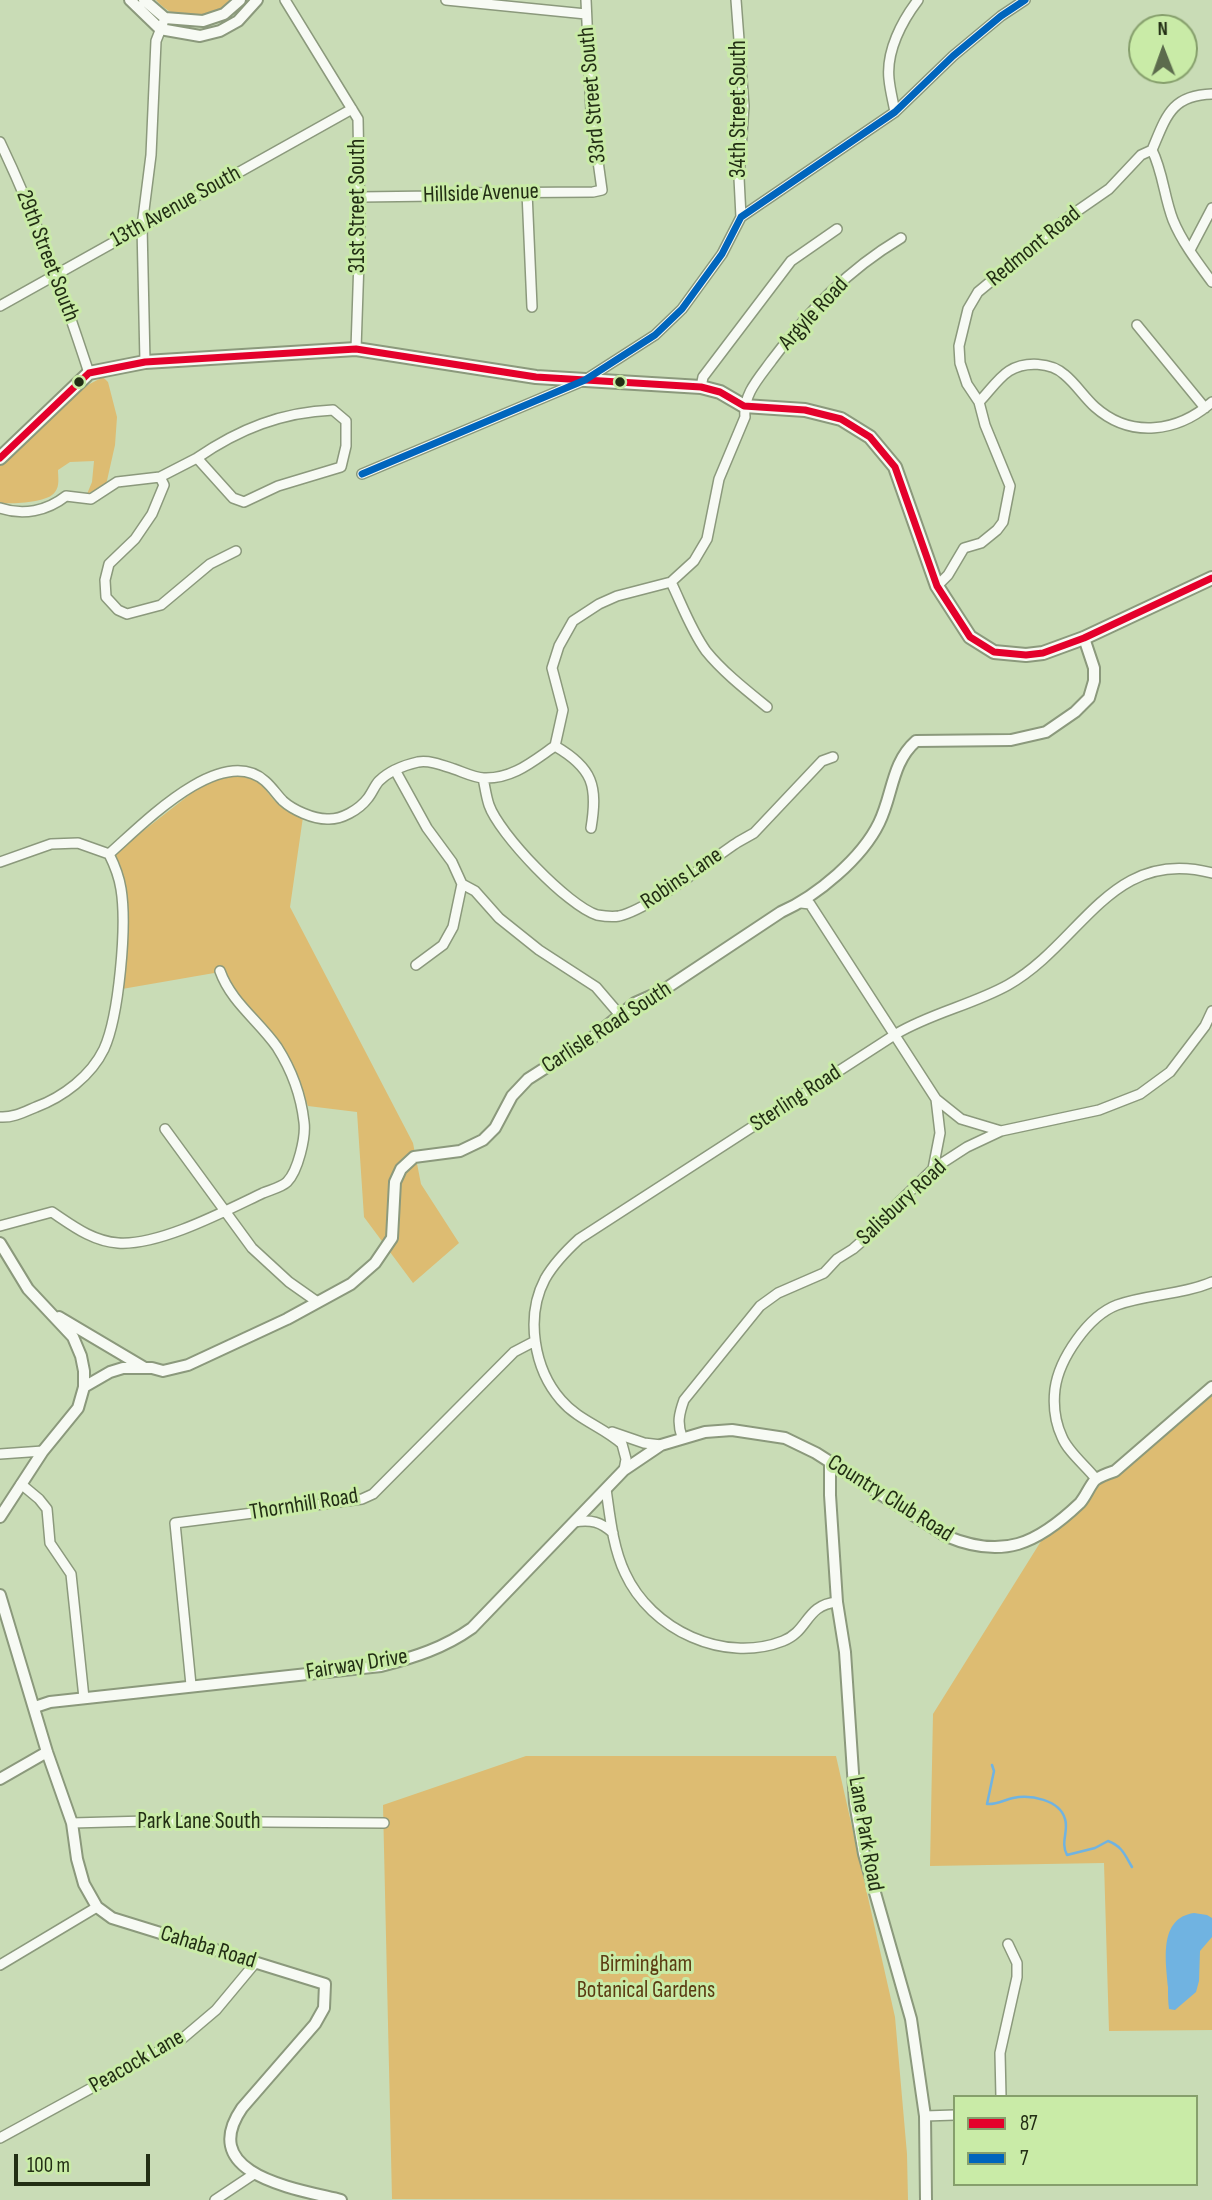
<!DOCTYPE html>
<html>
<head>
<meta charset="utf-8">
<style>
	body { margin:0 }
	#map { position:relative; width:1212px; height:2200px; overflow:hidden; background:#c9dcb6; font-family:"Sofia Sans Condensed",sans-serif }
	canvas { display:block }
	.legend { position:absolute; left:953px; top:2095px; width:245px; height:91px; box-sizing:border-box; background:#c9eba7; border:2px solid #869f6c; margin:0; padding:9px 12px; list-style:none; font-size:21px; color:#222e14 }
	.legend li { display:flex; align-items:center; gap:14px; height:35px }
	.legend b { width:35px; border:2px solid #869f6c }
	.north { position:absolute; left:1128px; top:14px; width:70px; height:70px; box-sizing:border-box; background:#c9eba7; border:2px solid #869f6c; border-radius:50%; rotate:359deg; font-size:19px; font-weight:700; line-height:28px; text-align:center; color:#222e14 }
	.north::after { content:''; display:block; margin:auto; width:24px; height:32px; background:#5c6b4d; clip-path:polygon(50% 0,100% 100%,50% 72%,0 100%) }
	.scale { position:absolute; left:14px; top:2154px; width:136px; height:32px; box-sizing:border-box; border:4px solid #222e14; border-top:0; padding-left:9px; font-size:21px; line-height:24px; white-space:nowrap; color:#222e14; -webkit-text-stroke:5px #c9eba7; paint-order:stroke }
</style>
</head>
<body>
<div id="map">
<canvas width="1212" height="2200"></canvas>
<ul class="legend">
<li><b style="height:9px;background:#e4002b"></b>87</li>
<li><b style="height:9px;background:#0065bd"></b>7</li>
</ul>
<div class="north">N</div>
<div class="scale">100 m</div>
</div>
<script>
const c = document.querySelector('canvas').getContext('2d');
c.lineJoin = 'round';
function fill(path, color) {
  c.fillStyle = color;
  c.fill(path, 'evenodd');
}
function trace(path, color, width, dash) {
  c.strokeStyle = color;
  c.lineWidth = width;
  c.lineCap = dash ? 'butt' : 'round';
  c.setLineDash(dash || []);
  c.stroke(path);
}
function label(font, color, halo, rows, align = 'center') {
  c.font = font + ' "Sofia Sans Condensed",sans-serif';
  c.lineWidth = 6;
  c.setLineDash([]);
  c.textBaseline = 'middle';
  c.strokeStyle = halo;
  c.fillStyle = color;
  for (const [text, x, y, turn = 0] of rows) {
    c.save();
    c.translate(x, y);
    c.rotate((+turn || 0) * Math.PI / 180);
    c.textAlign = isNaN(turn) ? turn : align;
    if (halo) c.strokeText(text, 0, 0);
    c.fillText(text, 0, 0);
    c.restore();
  }
}
const green = new Path2D(`
	M 156,0 L 234,0 C 209,19 179,26 156,0 Z
	M 103,377 L 108,382 L 117,417 L 115,445 L 106,485 L 87,494 L 92,482 L 94,461 L 70,462 L 58,470 C 58,477 60,486 55,492 C 48,503 12,504 0,503 L 0,459 L 65,397 Z
	M 229,774 C 266,776 256,782 278,804 C 284,810 295,813 303,817 L 290,907 L 413,1143 L 421,1184 L 459,1243 L 413,1283 L 364,1217 L 357,1112 L 308,1106 L 294,1071 L 220,972 L 122,989 L 127,891 L 115,853 L 207,781 Z
	M 1212,1392 L 1212,2030 L 1109,2031 L 1104,1863 L 930,1866 L 933,1714 L 1043,1538 L 1099,1482 Z
	M 526,1756 L 836,1756 L 895,2017 L 907,2154 L 908,2200 L 392,2199 L 383,1805 Z`);
const water = new Path2D(`
	M 1194,1913 L 1207,1915 L 1212,1918 L 1212,1937 L 1200,1951 L 1199,1981 L 1196,1992 L 1175,2010 L 1169,2009 C 1168,2002 1168,1995 1168,1987 C 1166,1962 1158,1918 1194,1913 Z`);
const stream = new Path2D(`
	M 992,1765 L 994,1771 L 987,1804 C 996,1805 1004,1800 1013,1798 C 1030,1794 1060,1800 1065,1819 C 1069,1831 1060,1842 1067,1855 L 1095,1848 L 1108,1841 C 1122,1846 1125,1855 1132,1867`);
const minor = new Path2D(`
	M 285,0 L 358,119 L 360,230 L 356,349
	M 446,0 L 586,14
	M 736,0 L 744,106 L 739,178 L 741,217
	M 895,112 C 893,101 890,90 889,79 C 886,51 902,21 918,0
	M 0,142 C 36,217 63,294 89,373
	M 1152,150 C 1163,172 1164,197 1173,220 C 1182,242 1198,263 1212,282
	M 527,192 L 532,307
	M 360,197 L 435,196 L 454,193 L 593,192 L 602,190 L 591,111 L 586,0
	M 1190,250 L 1212,208
	M 0,306 L 352,109
	M 1137,325 L 1205,408
	M 145,362 L 142,226 L 151,155 L 156,41 L 163,23
	M 701,387 L 703,377 L 791,261 L 837,229
	M 979,402 C 988,393 998,378 1009,371 C 1025,361 1051,362 1065,375 C 1076,384 1084,397 1095,407 C 1131,439 1178,432 1212,402
	M 333,410 L 346,421 L 346,446 L 341,467 L 278,486 L 244,502 L 233,498 L 197,458 C 239,429 282,412 333,410 Z
	M 362,474 L 585,380 L 655,335 L 682,309 L 722,254 L 741,217 L 895,112 L 953,56 L 1001,16 L 1025,0
	M 160,477 L 197,458
	M 0,508 C 23,516 47,511 66,496 L 91,499 L 117,482 L 160,477 L 164,485 L 152,514 L 135,539 L 109,564 L 105,580 L 106,597 L 118,610 L 127,614 L 161,605 L 210,564 L 236,551
	M 671,582 C 682,605 691,630 706,651 C 723,672 746,690 767,707
	M 937,586 L 948,575 L 964,548 L 981,543 L 997,530 L 1003,522 L 1010,486 L 985,425 L 979,402 L 967,384 L 960,363 L 959,346 L 968,309 L 978,292 L 1070,216 L 1109,189 L 1141,155 L 1152,150 C 1166,117 1171,95 1212,94
	M 555,746 C 593,768 598,786 591,828
	M 395,770 L 427,828 L 452,862 L 462,884 L 475,891 L 499,918 L 539,950 L 596,987 L 620,1015
	M 483,778 C 485,787 486,796 489,805 C 499,834 568,906 597,915 C 603,916 613,917 619,916 C 650,909 709,861 738,842 L 754,833 L 822,761 L 833,757
	M 109,854 C 141,826 221,742 265,781 C 272,787 277,795 283,801 C 293,810 313,819 327,819 C 341,820 359,810 368,798 C 372,793 375,785 379,781 C 389,771 405,765 418,762 C 429,760 442,765 454,769 C 463,772 475,778 484,778 C 513,779 533,761 555,746 L 563,710 L 552,668 L 559,646 L 573,621 L 599,604 L 617,596 L 671,582 L 694,561 L 707,539 L 719,479 L 745,417 C 743,394 759,378 772,360 C 810,310 846,271 901,238
	M 0,862 L 51,844 L 78,843 L 109,854
	M 801,903 L 810,904 L 936,1099 L 961,1119 L 1001,1131
	M 416,965 L 443,945 L 453,927 L 462,884
	M 0,1117 C 13,1118 24,1112 36,1107 C 63,1097 91,1076 104,1049 C 119,1016 127,926 121,889 C 119,876 115,866 109,854
	M 165,1129 L 252,1248 L 289,1282 L 316,1301
	M 933,1169 L 940,1133 L 936,1099
	M 0,1226 L 52,1212 C 73,1226 92,1241 118,1243 C 159,1246 225,1211 263,1193 C 270,1190 282,1187 287,1182 C 298,1171 306,1137 304,1122 C 301,1095 291,1069 277,1047 C 259,1021 231,1002 220,971
	M 612,1432 L 644,1443 L 661,1445
	M 682,1437 C 677,1423 679,1414 684,1400 L 760,1306 L 778,1293 L 824,1273 L 837,1259 L 853,1249 L 878,1227 L 896,1205 L 933,1169 L 967,1147 L 1001,1131 L 1099,1110 L 1140,1094 L 1170,1072 L 1205,1026 L 1212,1011
	M 0,1454 L 43,1451
	M 624,1470 L 626,1459 L 622,1444 C 603,1427 578,1420 561,1400 C 534,1369 525,1317 545,1279 C 554,1263 566,1251 579,1239 L 896,1034 C 931,1013 972,1005 1008,985 C 1082,943 1111,846 1212,873
	M 1096,1479 C 1086,1466 1068,1452 1062,1437 C 1055,1422 1053,1406 1055,1389 C 1059,1359 1088,1316 1117,1305 C 1148,1294 1182,1295 1212,1282
	M 21,1484 L 39,1499 L 47,1509 L 50,1543 L 71,1574 L 84,1698
	M 606,1489 C 610,1517 613,1548 625,1573 C 651,1630 724,1664 783,1641 C 809,1631 805,1605 837,1602
	M 574,1522 C 591,1519 601,1522 613,1533
	M 191,1685 L 175,1523 L 362,1499 L 373,1494 L 514,1352 L 535,1341
	M 72,1823 L 147,1821 L 384,1823
	M 0,1965 L 97,1907
	M 1001,2097 L 1000,2053 L 1017,1977 L 1017,1963 L 1008,1944
	M 925,2116 L 955,2115
	M 0,2138 L 183,2038 L 216,2010 L 256,1962
	M 215,2200 L 254,2174`);
const tertiary = new Path2D(`
	M 130,0 L 160,29 L 200,36 L 220,31 L 238,21 L 257,0
	M 144,0 L 165,18 L 203,21 L 224,14 L 240,0
	M 0,1243 L 28,1289 L 73,1337 L 81,1356 L 84,1371 L 84,1387 L 78,1408 L 43,1451 L 0,1517
	M 59,1317 L 145,1368
	M 84,1387 L 110,1372 L 123,1368 L 152,1368 L 163,1371 L 188,1365 L 287,1319 L 351,1284 L 375,1263 L 392,1238 L 395,1182 L 401,1169 L 414,1157 L 460,1151 L 483,1140 L 495,1128 L 512,1096 L 528,1079 L 592,1038 L 635,1003 L 662,991 L 781,912 C 817,896 862,858 879,823 C 893,795 891,763 916,741 L 1011,740 L 1046,732 L 1075,712 L 1089,698 L 1094,681 L 1094,668 L 1084,638
	M 830,1463 L 830,1495 L 837,1602 L 845,1652 L 855,1803 L 864,1854 L 911,2019 L 925,2116 L 926,2200
	M 0,1595 L 47,1752 L 72,1823 L 77,1859 L 84,1884 L 97,1907 L 112,1918 L 325,1984 L 324,2008 L 315,2024 L 242,2108 C 196,2175 297,2189 341,2200
	M 35,1707 L 50,1702 L 381,1666 C 415,1657 444,1648 472,1628 L 624,1470 L 661,1445 L 705,1432 L 732,1430 L 785,1438 L 816,1453 L 946,1536 C 1003,1560 1037,1544 1080,1503 C 1086,1496 1089,1487 1095,1480 C 1100,1476 1109,1473 1115,1471 L 1212,1387
	M 0,1779 L 47,1752`);
const secondary = new Path2D(`
	M 0,458 L 89,373 L 145,362 L 356,349 L 536,377 L 701,387 L 720,392 L 744,406 L 805,410 L 841,419 L 870,437 L 895,467 L 937,586 L 970,637 L 994,652 L 1026,655 L 1043,653 L 1084,638 L 1212,578`);
const bus1 = new Path2D(`
	M 0,458 L 89,373 L 145,362 L 356,349 L 536,377 L 701,387 L 720,392 L 744,406 L 805,410 L 841,419 L 870,437 L 895,467 L 937,586 L 970,637 L 994,652 L 1026,655 L 1043,653 L 1084,638 L 1212,578`);
const bus2 = new Path2D(`
	M 362,474 L 585,380 L 655,335 L 682,309 L 722,254 L 741,217 L 895,112 L 953,56 L 1001,16 L 1025,0`);
const markers = [
	[79,382,6,"#222e14"],
	[620,382,6,"#222e14"]
];
const streetNames = [
	["33rd Street South",593,95,-95],
	["34th Street South",739,109,-90],
	["Hillside Avenue",481,194,-2],
	["31st Street South",358,206,-90],
	["13th Avenue South",176,207,-29],
	["Redmont Road",1034,247,-39],
	["29th Street South",47,256,69],
	["Argyle Road",814,314,-47],
	["Robins Lane",682,879,-34],
	["Carlisle Road South",607,1028,-33],
	["Sterling Road",796,1099,-33],
	["Salisbury Road",902,1203,-43],
	["Country Club Road",890,1499,32],
	["Thornhill Road",304,1505,-9],
	["Fairway Drive",357,1665,-9],
	["Park Lane South",199,1822],
	["Lane Park Road",865,1834,80],
	["Cahaba Road",208,1948,17],
	["Peacock Lane",137,2062,-30]
];
const parkNames = [
	["Birmingham",646,1965],
	["Botanical Gardens",646,1991]
];
fill(green, '#ddbc72');
fill(water, '#70b3e1');
trace(stream, '#70b3e1', 2.5);
trace(minor, '#8b997c', 12);
trace(tertiary, '#8b997c', 14);
trace(secondary, '#8b997c', 16);
trace(minor, '#f7faf4', 9);
trace(tertiary, '#f7faf4', 10);
trace(secondary, '#f7faf4', 12);
trace(bus1, '#e4002b', 7);
trace(bus2, '#0065bd', 7);
for (const [x, y, r, color] of markers) {
  const dot = new Path2D();
  dot.arc(x, y, r, 0, 2 * Math.PI);
  c.fillStyle = color;
  c.fill(dot);
  trace(dot, '#c9eba7', 2.5);
}
label('23px', '#222e14', '#c9eba7', streetNames);
label('23px', '#5b3b12', '#c9eba7', parkNames);
</script>
</body>
</html>
